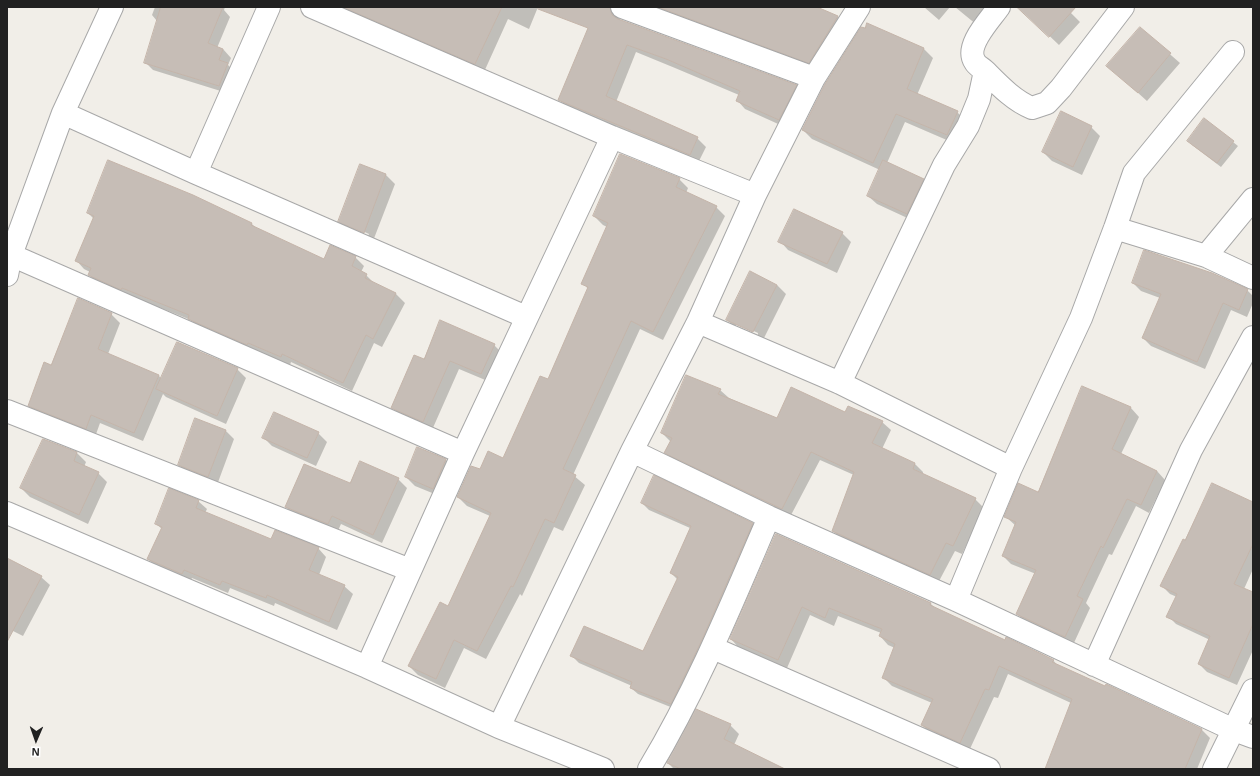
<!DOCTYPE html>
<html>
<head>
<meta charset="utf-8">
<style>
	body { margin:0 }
	#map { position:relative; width:1260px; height:776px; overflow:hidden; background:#f1eee8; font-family:Helvetica,sans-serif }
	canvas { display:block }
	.frame { position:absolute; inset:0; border:8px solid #212121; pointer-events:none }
	.north { position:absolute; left:16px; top:720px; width:40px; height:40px; -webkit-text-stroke:3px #fff; paint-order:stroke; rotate:182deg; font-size:11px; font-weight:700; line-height:16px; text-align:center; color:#212121 }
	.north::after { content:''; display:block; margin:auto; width:14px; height:18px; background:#212121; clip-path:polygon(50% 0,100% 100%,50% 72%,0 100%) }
</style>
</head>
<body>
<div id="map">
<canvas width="1260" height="776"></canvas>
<div class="frame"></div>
<div class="north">N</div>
</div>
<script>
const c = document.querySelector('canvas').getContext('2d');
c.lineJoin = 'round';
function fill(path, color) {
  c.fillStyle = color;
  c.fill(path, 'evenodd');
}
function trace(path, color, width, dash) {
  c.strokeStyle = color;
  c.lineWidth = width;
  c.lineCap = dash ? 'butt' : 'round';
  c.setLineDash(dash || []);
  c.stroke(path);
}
const shadow = new Path2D(`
	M 155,7 L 225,7 L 224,10 L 230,17 L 217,48 L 223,49 L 231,58 L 228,65 L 235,72 L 227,93 L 153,70 L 145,62 L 157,21 L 152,15 Z
	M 334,7 L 538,7 L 529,29 L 508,19 L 484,72 Z
	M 605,7 L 622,7 L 619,11 L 619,20 L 796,86 L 804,94 L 787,128 L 745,109 L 737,100 L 739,95 L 675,68 L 636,52 L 616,102 L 697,138 L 706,147 L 698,163 L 568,108 L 560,100 Z
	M 645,7 L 814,7 L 838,17 L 846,26 L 818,71 Z
	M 924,7 L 950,7 L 939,20 Z
	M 955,7 L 991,7 L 977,25 Z
	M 1019,7 L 1065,7 L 1080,22 L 1059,45 Z
	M 868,24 L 924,49 L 933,58 L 917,95 L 957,112 L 966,121 L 956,144 L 905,122 L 887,163 L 923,179 L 932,188 L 916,222 L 877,204 L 868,196 L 880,170 L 812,139 L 803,130 Z
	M 1140,28 L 1180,63 L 1147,101 L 1108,66 Z
	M 1204,119 L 1238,146 L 1221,167 L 1192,145 Z
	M 1091,127 L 1100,136 L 1082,175 L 1052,161 L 1043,152 Z
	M 361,165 L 386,175 L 395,184 L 373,241 L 349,230 L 340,221 ZM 349,225 L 369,234 L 368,236 L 349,227 Z
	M 679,179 L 688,188 L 686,193 L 716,207 L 725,216 L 663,340 L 640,329 L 573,475 L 585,485 L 563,531 L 554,527 L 522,596 L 520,594 L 486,659 L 464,648 L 445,688 L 418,675 L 409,666 L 448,607 L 490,516 L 467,506 L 458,497 L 480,470 L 503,460 L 548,380 L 588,289 L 583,283 L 607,227 L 603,225 L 594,216 Z
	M 88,213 L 251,223 L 258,230 L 325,260 L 355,257 L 364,266 L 361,272 L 366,275 L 375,284 L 396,294 L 405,303 L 382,347 L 374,343 L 352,391 L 291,362 L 290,365 L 198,327 L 191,320 L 98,283 L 89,275 L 90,272 L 84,269 L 76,260 L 94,219 Z
	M 842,233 L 851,242 L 837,273 L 788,250 L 780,241 Z
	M 1133,283 L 1247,290 L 1253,296 L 1253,303 L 1247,317 L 1231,310 L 1205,369 L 1151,346 L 1143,338 L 1160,298 L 1141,291 Z
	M 777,285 L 786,294 L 763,340 L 736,328 L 727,320 ZM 736,323 L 758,333 L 758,335 L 736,326 Z
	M 111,314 L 120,323 L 108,354 L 158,375 L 162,379 L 237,369 L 246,378 L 226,424 L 166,397 L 163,394 L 143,441 L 100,423 L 95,437 L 38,415 L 29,406 L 52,366 Z
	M 494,345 L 503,354 L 490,382 L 459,369 L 432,430 L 401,416 L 392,407 L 424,361 Z
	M 1082,388 L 1131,408 L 1139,417 L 1121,454 L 1157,471 L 1165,480 L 1149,513 L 1136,506 L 1112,555 L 1109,554 L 1086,603 L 1090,608 L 1073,645 L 1026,622 L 1017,614 L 1036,574 L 1011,564 L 1003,556 L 1016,526 L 1005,516 L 1038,493 Z
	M 720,390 L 729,398 L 777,419 L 846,413 L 882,422 L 891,430 L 882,449 L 915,464 L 923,472 L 923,474 L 975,499 L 984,508 L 962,554 L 955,551 L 938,583 L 841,539 L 833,531 L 854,475 L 820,460 L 790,517 L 674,461 L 666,453 L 671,442 L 662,433 Z
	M 225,430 L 234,439 L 217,485 L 188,474 L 179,465 Z
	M 318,433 L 327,442 L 316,466 L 272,446 L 263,437 Z
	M 43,440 L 77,453 L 86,462 L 84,467 L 98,473 L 107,482 L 88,524 L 30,497 L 21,488 Z
	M 418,448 L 446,460 L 455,469 L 442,497 L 415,486 L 406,477 Z
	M 398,479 L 407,488 L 382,543 L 341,524 L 337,533 L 295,516 L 286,507 L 350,484 Z
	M 198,501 L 207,509 L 205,513 L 272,541 L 318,548 L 326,557 L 319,575 L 344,586 L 353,594 L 337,630 L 275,603 L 274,606 L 230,588 L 228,593 L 192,578 L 190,582 L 156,567 L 148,559 L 162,529 L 156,524 Z
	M 642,503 L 752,524 L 759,531 L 678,710 L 638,694 L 631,688 L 632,686 L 579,663 L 572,656 L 644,652 L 678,580 L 671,573 L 690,528 L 649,510 Z
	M 1253,503 L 1253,569 L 1244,589 L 1253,593 L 1253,650 L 1237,685 L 1207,672 L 1199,664 L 1210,640 L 1176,624 L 1168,616 L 1177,597 L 1170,594 L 1162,586 L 1186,541 Z
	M 776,535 L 930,603 L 935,608 L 1005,641 L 1053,660 L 1059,667 L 1202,730 L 1210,738 L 1197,769 L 1046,769 L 1071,703 L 1008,674 L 998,698 L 994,697 L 969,751 L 931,734 L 922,725 L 932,703 L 892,686 L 883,677 L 895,648 L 888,645 L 880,636 L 881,633 L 838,616 L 834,626 L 810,615 L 787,668 L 739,648 L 731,639 Z
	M 7,565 L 41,577 L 50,585 L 23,636 L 7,628 Z
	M 730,725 L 739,734 L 734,745 L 775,769 L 674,769 L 668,763 Z`);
const building = new Path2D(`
	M 161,7 L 223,7 L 208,43 L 223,49 L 219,60 L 228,63 L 219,86 L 144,63 Z
	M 343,7 L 502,7 L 475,64 Z
	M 539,7 L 610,7 L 612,15 L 618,19 L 797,85 L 779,120 L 736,101 L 740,91 L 666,59 L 627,45 L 606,96 L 698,137 L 690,155 L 558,100 L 588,28 L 538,9 Z
	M 658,7 L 817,7 L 838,16 L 809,63 Z
	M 1017,7 L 1076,7 L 1049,37 Z
	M 867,23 L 924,48 L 907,89 L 958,111 L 947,135 L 896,114 L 873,163 L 802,130 L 825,84 L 861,27 L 865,28 Z
	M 1140,27 L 1171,53 L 1138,93 L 1106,66 Z
	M 1061,111 L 1092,126 L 1073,167 L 1042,152 Z
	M 1204,118 L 1234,141 L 1217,163 L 1187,141 Z
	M 620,154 L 680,178 L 676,187 L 717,206 L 653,332 L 631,321 L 563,469 L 576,475 L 554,523 L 545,519 L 513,587 L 511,586 L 477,651 L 454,640 L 436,679 L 408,666 L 440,602 L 448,606 L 491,513 L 457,497 L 471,466 L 480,469 L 488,451 L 503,458 L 540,376 L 548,379 L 588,287 L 581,284 L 608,223 L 593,216 Z
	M 108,160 L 193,195 L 252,223 L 251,225 L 324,259 L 330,245 L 356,256 L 352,266 L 367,274 L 365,278 L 396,293 L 373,339 L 366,335 L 343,383 L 282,354 L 281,357 L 248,343 L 247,345 L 188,319 L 189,315 L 122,288 L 121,290 L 88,275 L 91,268 L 75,261 L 94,216 L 87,213 Z
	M 883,160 L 924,179 L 907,214 L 867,196 Z
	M 360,164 L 386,174 L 364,233 L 338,222 Z
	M 794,209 L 843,232 L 827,264 L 778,242 Z
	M 1144,250 L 1212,273 L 1248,289 L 1239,310 L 1223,303 L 1197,362 L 1142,338 L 1161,294 L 1132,283 Z
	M 750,271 L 777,285 L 753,332 L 726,320 Z
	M 78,298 L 112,313 L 98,349 L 159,375 L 134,433 L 91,415 L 86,429 L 28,406 L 44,362 L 51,365 Z
	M 440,320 L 495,344 L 481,374 L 450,361 L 423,422 L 391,408 L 414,355 L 424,359 Z
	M 177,342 L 238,368 L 217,416 L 156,389 Z
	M 686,375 L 721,389 L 718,394 L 777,418 L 791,387 L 845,412 L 848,406 L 883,421 L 872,443 L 915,463 L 913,469 L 976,498 L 953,546 L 946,543 L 930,575 L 832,531 L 854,472 L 811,452 L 782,509 L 664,453 L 672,438 L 661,433 Z
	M 1082,386 L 1131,407 L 1112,449 L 1157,471 L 1141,505 L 1127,499 L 1103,548 L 1101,546 L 1077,596 L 1083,599 L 1065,637 L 1016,614 L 1036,570 L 1002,556 L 1016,522 L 1004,517 L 1018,483 L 1038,492 Z
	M 274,412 L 319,432 L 307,458 L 262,438 Z
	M 195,418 L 226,430 L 208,477 L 178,465 Z
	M 43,439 L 77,452 L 74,461 L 99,472 L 79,515 L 20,488 Z
	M 417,447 L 446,459 L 433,489 L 405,477 Z
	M 360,461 L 399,478 L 373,535 L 332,516 L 328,524 L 285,507 L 304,464 L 350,483 Z
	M 654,475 L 753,523 L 702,640 L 671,704 L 630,688 L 632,682 L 570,656 L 584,626 L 643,651 L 678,577 L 670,573 L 691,526 L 641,503 Z
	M 1212,483 L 1253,502 L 1253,544 L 1234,584 L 1253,592 L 1253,624 L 1229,678 L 1198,664 L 1210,636 L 1166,617 L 1177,594 L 1160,586 L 1183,539 L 1185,540 Z
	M 169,488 L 199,500 L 196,508 L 271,539 L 275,530 L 319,547 L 309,570 L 345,585 L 329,622 L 267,595 L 266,598 L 222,581 L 220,585 L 184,570 L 182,574 L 147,559 L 162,527 L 155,524 Z
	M 776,534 L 931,603 L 930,605 L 1005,640 L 1006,637 L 1054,660 L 1052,662 L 1105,686 L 1106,684 L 1202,729 L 1185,769 L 1045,769 L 1072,699 L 999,666 L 989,690 L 985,689 L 960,743 L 921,725 L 933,699 L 882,678 L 895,644 L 879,636 L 882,629 L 829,608 L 825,618 L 802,607 L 778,660 L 730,639 Z
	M 7,558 L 42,576 L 7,642 Z
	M 696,709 L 731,724 L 724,739 L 785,769 L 681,769 L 667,763 Z`);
const street = new Path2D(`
	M 312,7 L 612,137 L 755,195
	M 622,7 L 814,78
	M 985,71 C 999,85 1014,101 1032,108 L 1047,103 L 1061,88 L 1123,7
	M 63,113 L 196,173 L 526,317
	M 196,173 L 269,7
	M 1115,228 L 1206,256 L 1253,278
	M 11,255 L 463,453
	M 1206,256 L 1253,199
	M 7,275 L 11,255 L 63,113 L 112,7
	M 698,322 L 840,383 L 1011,468
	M 840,383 L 944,165 L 968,126 L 979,99 L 985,71 C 982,68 977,66 975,62 C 964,46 990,20 999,7
	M 7,411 L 410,570
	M 632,451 L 769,517 L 956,600 L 1234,730 L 1253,737
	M 7,513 L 367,667 L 499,727 L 603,769
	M 956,600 L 1011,468 L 1081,318 L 1115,228 L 1134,173 L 1233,52
	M 713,648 L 989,769
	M 1094,665 L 1191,450 L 1253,337
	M 367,667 L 463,453 L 612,137
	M 499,727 L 632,451 L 698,322 L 755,195 L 814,78 L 859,7
	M 649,769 C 697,689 732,603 769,517
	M 1214,769 L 1253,690`);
fill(shadow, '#0003');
fill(building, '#c6bdb6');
trace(building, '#c4b4a9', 1);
trace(street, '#a8a8a8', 24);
trace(street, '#fff', 22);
</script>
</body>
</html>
